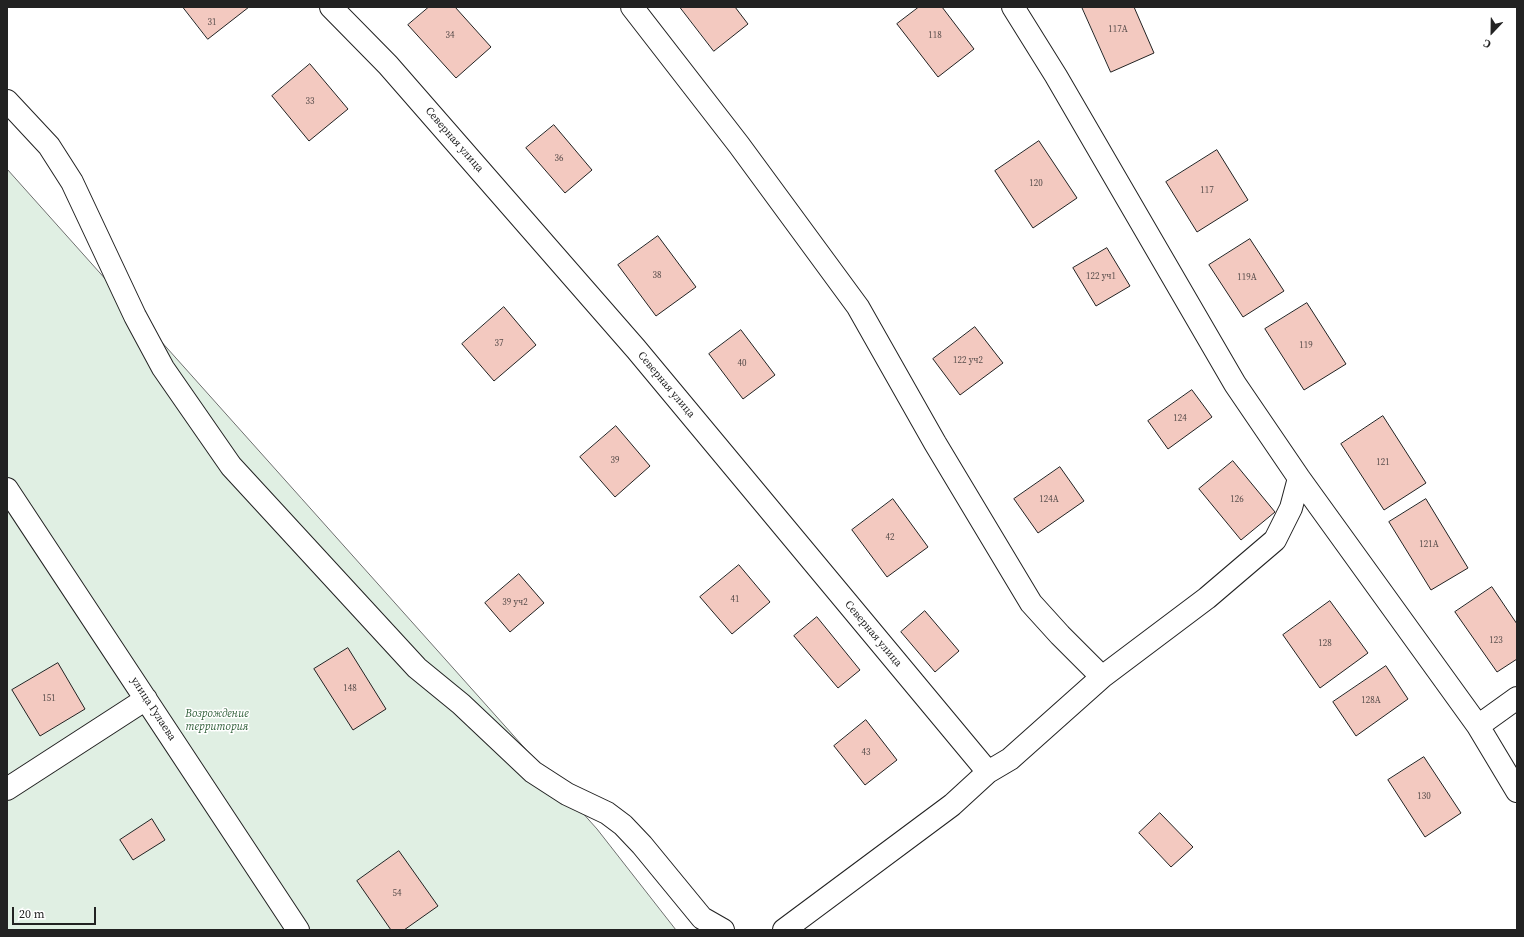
<!DOCTYPE html>
<html>
<head>
<meta charset="utf-8">
<style>
	body { margin:0 }
	#map { position:relative; width:1524px; height:937px; overflow:hidden; background:#fff; font-family:"Source Serif 4",serif }
	canvas { display:block }
	.frame { position:absolute; inset:0; border:8px solid #222; pointer-events:none }
	.north { position:absolute; left:1472px; top:12px; width:40px; height:40px; -webkit-text-stroke:3px #fff; paint-order:stroke; rotate:202deg; font-size:11px; font-weight:700; line-height:16px; text-align:center; color:#222 }
	.north::after { content:''; display:block; margin:auto; width:14px; height:18px; background:#222; clip-path:polygon(50% 0,100% 100%,50% 72%,0 100%) }
	.scale { position:absolute; left:12px; top:907px; width:84px; height:18px; box-sizing:border-box; border:2px solid #222; border-top:0; padding-left:5px; font-size:12px; line-height:14px; white-space:nowrap; color:#222; -webkit-text-stroke:3px #fff; paint-order:stroke }
</style>
</head>
<body>
<div id="map">
<canvas width="1524" height="937"></canvas>
<div class="frame"></div>
<div class="north">С</div>
<div class="scale">20 m</div>
</div>
<script>
const c = document.querySelector('canvas').getContext('2d');
c.lineJoin = 'round';
function fill(path, color) {
  c.fillStyle = color;
  c.fill(path, 'evenodd');
}
function trace(path, color, width, dash) {
  c.strokeStyle = color;
  c.lineWidth = width;
  c.lineCap = dash ? 'butt' : 'round';
  c.setLineDash(dash || []);
  c.stroke(path);
}
function label(font, color, halo, rows, align = 'center') {
  c.font = font + ' "Source Serif 4",serif';
  c.lineWidth = 3;
  c.setLineDash([]);
  c.textBaseline = 'middle';
  c.strokeStyle = halo;
  c.fillStyle = color;
  for (const [text, x, y, turn = 0] of rows) {
    c.save();
    c.translate(x, y);
    c.rotate((+turn || 0) * Math.PI / 180);
    c.textAlign = isNaN(turn) ? turn : align;
    if (halo) c.strokeText(text, 0, 0);
    c.fillText(text, 0, 0);
    c.restore();
  }
}
const green = new Path2D(`
	M 7,169 L 597,829 L 676,930 L 7,930 Z`);
const building = new Path2D(`
	M 183,7 L 249,7 L 208,39 Z
	M 429,7 L 455,7 L 491,47 L 456,78 L 408,25 Z
	M 680,7 L 735,7 L 748,24 L 714,51 Z
	M 919,7 L 942,7 L 974,49 L 938,77 L 897,24 Z
	M 1082,7 L 1134,7 L 1154,53 L 1111,72 Z
	M 310,64 L 348,109 L 309,141 L 272,96 Z
	M 554,125 L 592,170 L 565,193 L 526,148 Z
	M 1039,141 L 1077,198 L 1033,228 L 995,171 Z
	M 1217,150 L 1248,200 L 1197,232 L 1166,182 Z
	M 658,236 L 696,287 L 656,316 L 618,265 Z
	M 1250,239 L 1284,291 L 1243,317 L 1209,265 Z
	M 1107,248 L 1130,286 L 1096,306 L 1073,268 Z
	M 1307,303 L 1346,364 L 1304,390 L 1265,329 Z
	M 504,307 L 536,345 L 494,381 L 462,344 Z
	M 975,327 L 1003,363 L 960,395 L 933,359 Z
	M 741,330 L 775,375 L 743,399 L 709,354 Z
	M 1192,390 L 1212,417 L 1168,449 L 1148,421 Z
	M 1383,416 L 1426,483 L 1384,510 L 1341,444 Z
	M 616,426 L 650,466 L 615,497 L 580,457 Z
	M 1233,461 L 1275,512 L 1241,540 L 1199,489 Z
	M 1060,467 L 1084,501 L 1038,533 L 1014,499 Z
	M 893,499 L 928,547 L 887,577 L 852,530 Z
	M 1426,499 L 1468,568 L 1431,590 L 1389,522 Z
	M 739,565 L 770,602 L 732,634 L 700,597 Z
	M 519,574 L 544,603 L 510,632 L 485,603 Z
	M 1492,587 L 1517,624 L 1517,659 L 1497,672 L 1455,612 Z
	M 1330,601 L 1368,653 L 1320,688 L 1283,635 Z
	M 925,611 L 959,651 L 935,672 L 901,632 Z
	M 817,617 L 860,670 L 838,688 L 794,636 Z
	M 348,648 L 386,709 L 353,730 L 314,669 Z
	M 58,663 L 85,709 L 40,736 L 12,690 Z
	M 1386,666 L 1408,699 L 1356,736 L 1333,702 Z
	M 866,720 L 897,760 L 865,785 L 834,746 Z
	M 1424,757 L 1461,813 L 1425,837 L 1388,780 Z
	M 1160,813 L 1193,847 L 1171,867 L 1139,833 Z
	M 152,819 L 165,840 L 133,860 L 120,840 Z
	M 399,851 L 438,906 L 404,930 L 391,930 L 357,881 Z`);
const minor = new Path2D(`
	M 331,7 L 388,65 L 636,349 L 988,772
	M 632,7 L 739,145 L 858,307 L 935,443 L 1031,603 L 1060,635 L 1102,677
	M 1013,7 L 1056,76 L 1235,384 L 1299,478 L 1478,726 L 1517,791
	M 7,101 L 49,146 L 72,182 L 135,316 L 163,368 L 231,466 L 417,668 L 461,704 L 533,772 L 567,794 L 607,813 L 623,825 L 642,845 L 702,918 L 723,930
	M 7,489 L 298,930
	M 1478,726 L 1517,698
	M 7,789 L 146,699
	M 784,930 L 952,805 L 988,772 L 1010,759 L 1102,677 L 1207,598 L 1275,540 L 1291,508 L 1299,478`);
const numberNames = [
	["31",212,23],
	["117А",1118,30],
	["34",450,36],
	["118",935,36],
	["33",310,102],
	["36",559,159],
	["120",1036,184],
	["117",1207,191],
	["38",657,276],
	["122 уч1",1101,277],
	["119А",1247,278],
	["37",499,344],
	["119",1306,346],
	["122 уч2",968,361],
	["40",742,364],
	["124",1180,419],
	["39",615,461],
	["121",1383,463],
	["124А",1049,500],
	["126",1237,500],
	["42",890,538],
	["121А",1429,545],
	["41",735,600],
	["39 уч2",515,603],
	["123",1496,641],
	["128",1325,644],
	["148",350,689],
	["151",49,699],
	["128А",1371,701],
	["43",866,753],
	["130",1424,797],
	["54",397,894]
];
const streetNames = [
	["Северная улица",454,140,49],
	["Северная улица",666,385,50],
	["Северная улица",873,634,50],
	["улица Гулаева",153,709,57]
];
const parkNames = [
	["Возрождение",217,714],
	["территория",217,727]
];
fill(green, '#e0efe3');
trace(green, '#6f6f6f', 1);
fill(building, '#f3c9c0');
trace(building, '#222', 1);
trace(minor, '#222', 24);
trace(minor, '#fff', 22);
label('9px', '#564c4a', null, numberNames);
label('11px', '#222', '#fff', streetNames);
label('italic 11px', '#2f5e38', '#fff', parkNames);
</script>
</body>
</html>
